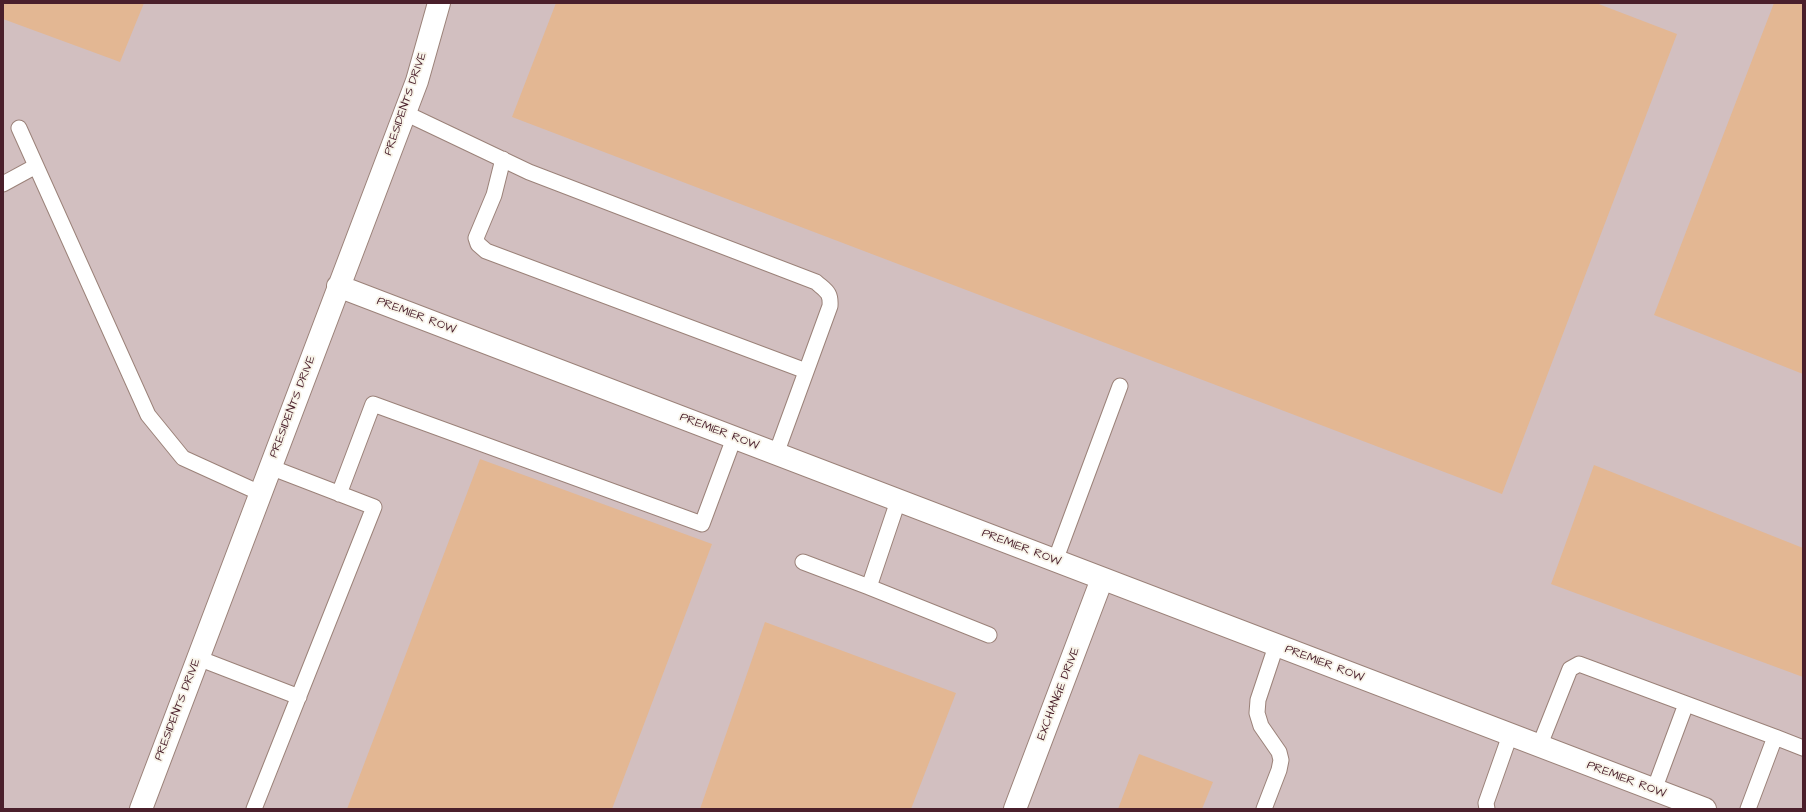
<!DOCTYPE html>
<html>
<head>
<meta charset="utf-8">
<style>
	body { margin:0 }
	#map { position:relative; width:1806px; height:812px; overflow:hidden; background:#ece5c7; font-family:"Architects Daughter",sans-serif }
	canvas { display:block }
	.frame { position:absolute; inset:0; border:4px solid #4a1f2b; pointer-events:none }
</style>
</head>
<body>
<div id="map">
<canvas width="1806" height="812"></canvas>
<div class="frame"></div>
</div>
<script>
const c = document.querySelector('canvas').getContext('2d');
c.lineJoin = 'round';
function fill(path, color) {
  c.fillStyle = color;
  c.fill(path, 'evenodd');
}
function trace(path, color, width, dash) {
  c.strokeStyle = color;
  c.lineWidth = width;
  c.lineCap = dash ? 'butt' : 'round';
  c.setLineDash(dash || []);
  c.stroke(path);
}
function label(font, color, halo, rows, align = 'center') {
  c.font = font + ' "Architects Daughter",sans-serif';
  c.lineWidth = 3.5;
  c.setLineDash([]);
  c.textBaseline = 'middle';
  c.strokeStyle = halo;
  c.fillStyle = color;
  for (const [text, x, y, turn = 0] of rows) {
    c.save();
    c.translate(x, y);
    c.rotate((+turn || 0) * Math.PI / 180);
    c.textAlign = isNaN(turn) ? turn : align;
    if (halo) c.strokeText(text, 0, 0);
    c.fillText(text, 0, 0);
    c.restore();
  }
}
const industrial = new Path2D(`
	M 3,3 L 1803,3 L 1803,809 L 3,809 Z`);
const building = new Path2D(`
	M 3,3 L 144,3 L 120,62 L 3,19 Z
	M 556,3 L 1596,3 L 1677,34 L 1502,494 L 512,117 Z
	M 1774,3 L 1803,3 L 1803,374 L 1654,315 Z
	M 480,459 L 712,544 L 612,809 L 347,809 Z
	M 1594,465 L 1803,548 L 1803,677 L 1551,584 Z
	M 765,622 L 956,693 L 911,809 L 700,809 Z
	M 1139,754 L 1213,782 L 1202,809 L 1118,809 Z`);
const service = new Path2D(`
	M 405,113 L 529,172 L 816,282 C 826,291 831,292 830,306 L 776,454
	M 19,128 L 148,415 L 183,458 L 260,493
	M 503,159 L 494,195 L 476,238 L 478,244 L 486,251 L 806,371
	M 3,184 L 36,166
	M 339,494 L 373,404 L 702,524 L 734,438
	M 898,501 L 869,587 L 989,635
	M 1055,561 L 1120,386
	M 803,562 L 869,587
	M 198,658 L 299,697
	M 1775,737 L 1803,748
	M 1539,747 L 1570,669 L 1579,664 L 1775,737 L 1748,809
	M 1654,790 L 1686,704
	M 254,809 L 374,507 L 270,467
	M 1264,809 L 1279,770 L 1281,760 L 1279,752 L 1261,726 L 1257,713 L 1258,700 L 1276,646
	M 1487,809 L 1486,803 L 1510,735`);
const minor = new Path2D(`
	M 1015,809 L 1102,579`);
const tertiary = new Path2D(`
	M 338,286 L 1705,809
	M 141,809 L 417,81 L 439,3`);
const streetNames = [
	["PRESIDENTS DRIVE",406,104,-71],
	["PREMIER ROW",416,316,21],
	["PRESIDENTS DRIVE",293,407,-69],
	["PREMIER ROW",719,432,21],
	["PREMIER ROW",1021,548,21],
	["PREMIER ROW",1324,664,21],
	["EXCHANGE DRIVE",1059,694,-69],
	["PRESIDENTS DRIVE",178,710,-69],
	["PREMIER ROW",1626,780,21]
];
fill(industrial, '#d2bfc0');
fill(building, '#e3b793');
trace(service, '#9b8279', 17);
trace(minor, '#9b8279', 24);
trace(tertiary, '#9b8279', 24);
trace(service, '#fff', 15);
trace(minor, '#fff', 22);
trace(tertiary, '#fff', 22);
label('12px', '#4a1f2b', '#f7f3e8', streetNames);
</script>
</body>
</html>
